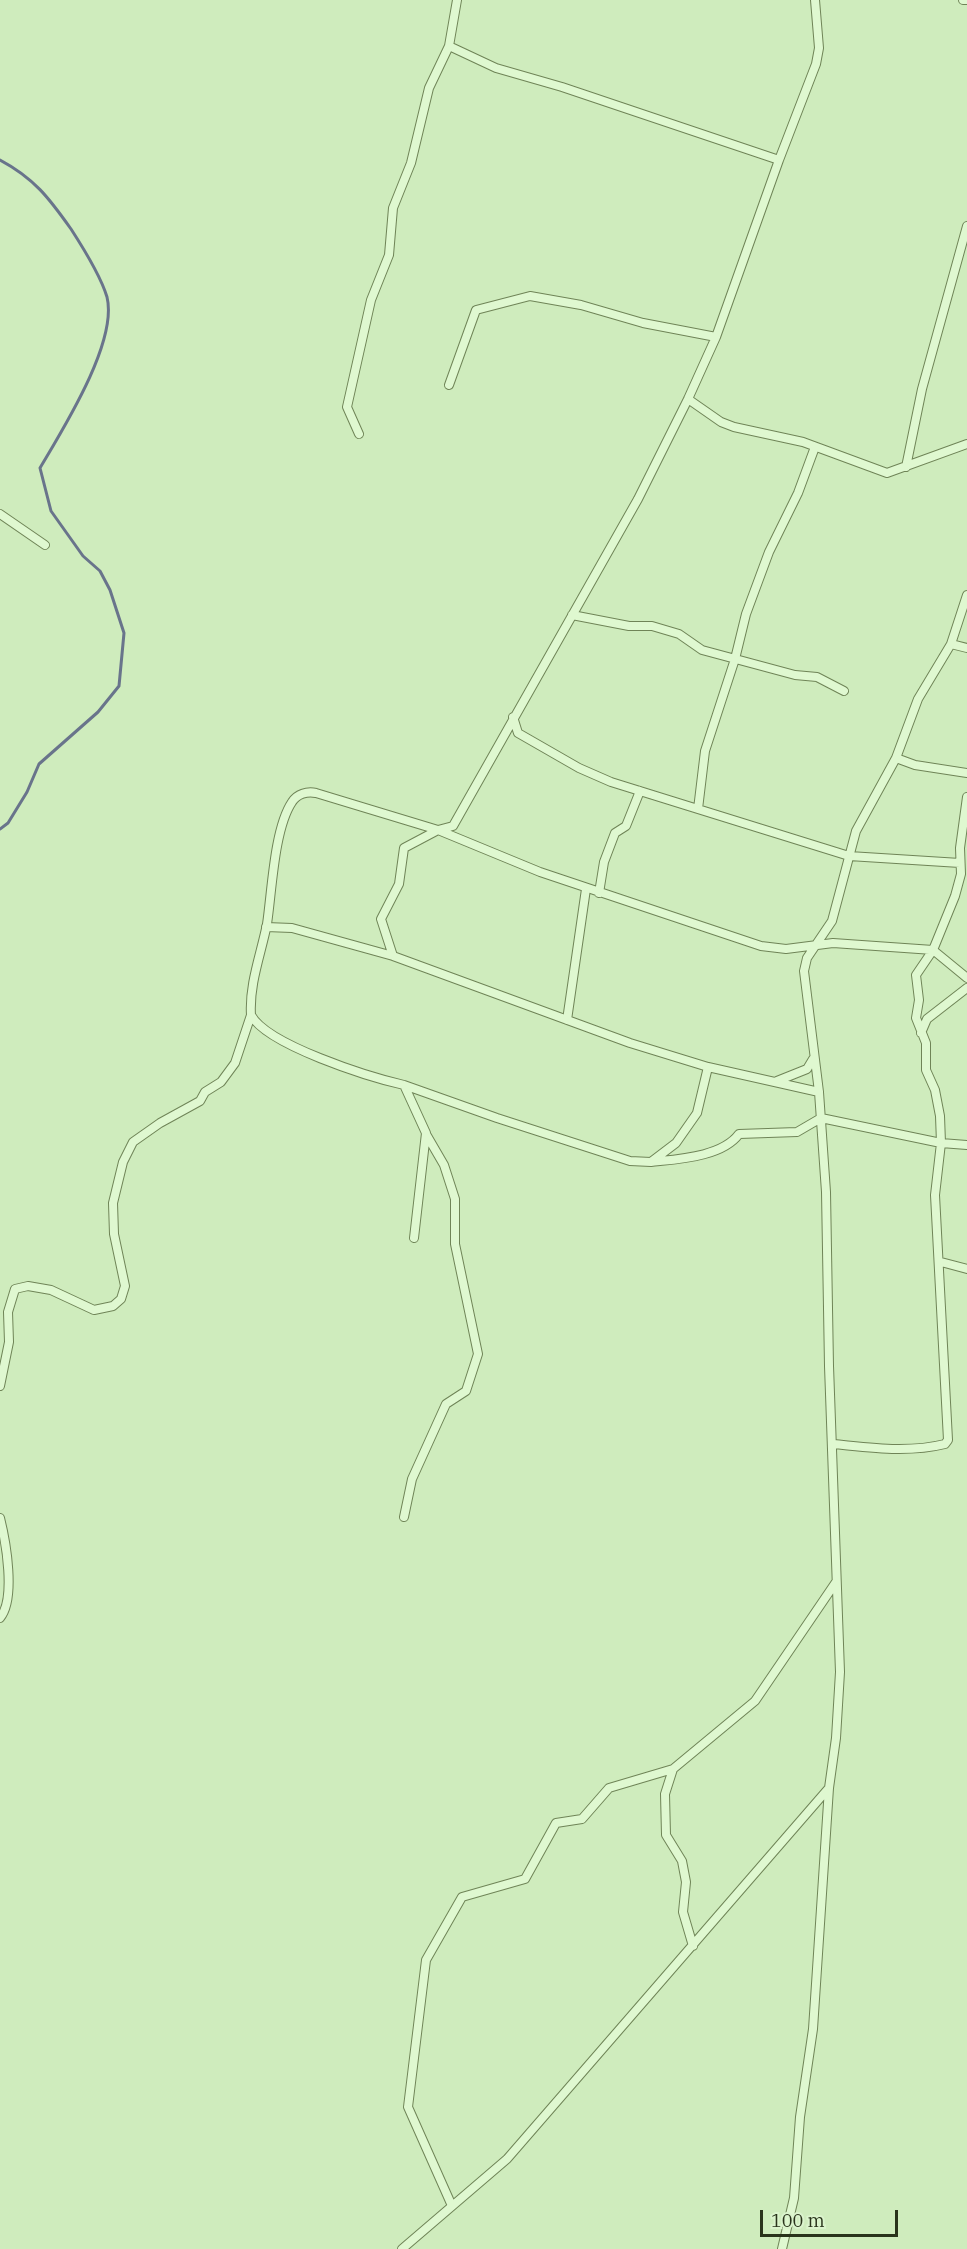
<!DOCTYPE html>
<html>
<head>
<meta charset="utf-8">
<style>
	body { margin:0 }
	#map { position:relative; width:967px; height:2249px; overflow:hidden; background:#cfecbd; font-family:"IBM Plex Serif",serif }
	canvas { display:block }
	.scale { position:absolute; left:760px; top:2210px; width:138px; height:27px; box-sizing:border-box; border:3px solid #29331b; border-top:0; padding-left:8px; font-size:18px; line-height:21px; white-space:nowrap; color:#29331b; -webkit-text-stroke:4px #dbf4cd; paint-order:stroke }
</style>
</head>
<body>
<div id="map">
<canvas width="967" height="2249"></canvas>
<div class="scale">100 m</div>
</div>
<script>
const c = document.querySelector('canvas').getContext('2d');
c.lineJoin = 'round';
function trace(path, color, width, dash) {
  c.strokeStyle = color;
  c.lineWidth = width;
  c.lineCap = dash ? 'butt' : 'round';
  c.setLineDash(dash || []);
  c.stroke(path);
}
const stream = new Path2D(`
	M 0,160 C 34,178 49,198 71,229 C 82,246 101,277 107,297 C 118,342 63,429 40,468 L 51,511 L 83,556 L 100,571 L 110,590 L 124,633 L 119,686 L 98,712 L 39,764 L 27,792 L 8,823 L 0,829`);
const street = new Path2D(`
	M 963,0 L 967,0
	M 449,46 L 496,68 L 562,87 L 779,160
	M 449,385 L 476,310 L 530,296 L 581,305 L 643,323 L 716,337
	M 688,399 L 721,422 L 734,427 L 803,442 L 887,473 L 967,444
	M 359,434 L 347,407 L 371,300 L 389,255 L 393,208 L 411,163 L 429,88 L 449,46 L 457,0
	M 906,467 L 922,389 L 967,226
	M 0,514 L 45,545
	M 572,615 L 629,626 L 652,626 L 679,634 L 702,650 L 795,675 L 817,677 L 844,691
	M 951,644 L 967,648
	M 513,717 L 518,733 L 579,768 L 611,782 L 849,856 L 960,863
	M 896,758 L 915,765 L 967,773
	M 698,809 L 705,751 L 735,659 L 746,614 L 769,552 L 798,493 L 815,447
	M 599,893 L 604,862 L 615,833 L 626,826 L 640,791
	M 266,927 L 292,928 L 393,956 L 630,1043 L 708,1067 L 819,1092
	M 393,956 L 381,919 L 399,884 L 404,848 L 438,830 L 453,826 L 638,499 L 688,399 L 716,337 L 779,160 L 816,64 L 819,48 L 815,0
	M 567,1020 L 586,889
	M 921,1033 L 927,1019 L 967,988
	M 777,1081 L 807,1069 L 813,1059
	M 404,1085 L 497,1118 L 630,1161 L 651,1162 L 676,1143 L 697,1113 L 708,1067
	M 651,1162 C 678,1159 722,1157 739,1134 L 797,1132 L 821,1118 L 941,1143 L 967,1145
	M 414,1238 L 426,1133 L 404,1085 C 369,1077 267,1045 251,1015 C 249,984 261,954 267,924 C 272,891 274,829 292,802 C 297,794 307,791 316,793 L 438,830 L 540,872 L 761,946 L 786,949 L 833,943 L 933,950 L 967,978
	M 941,1262 L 967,1269
	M 0,1386 L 9,1342 L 8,1312 L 15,1289 L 28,1286 L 51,1290 L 94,1310 L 113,1306 L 121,1299 L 125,1286 L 114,1234 L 113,1203 L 123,1162 L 133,1142 L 160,1123 L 200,1101 L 205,1092 L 221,1082 L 235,1063 L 251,1015
	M 834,1444 C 870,1448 909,1453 945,1444 L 948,1440 L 935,1195 L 941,1143 L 940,1116 L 935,1090 L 926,1070 L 926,1043 L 916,1018 L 919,1000 L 916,975 L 933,950 L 955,896 L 961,874 L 960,848 L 967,797
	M 404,1517 L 412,1479 L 446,1404 L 466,1391 L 478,1354 L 455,1244 L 455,1199 L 444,1165 L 426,1134
	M 0,1518 C 6,1542 16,1599 0,1618
	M 693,1946 L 683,1912 L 686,1882 L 682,1861 L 666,1835 L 665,1794 L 673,1769 L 755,1701 L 836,1582
	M 452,2206 L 408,2107 L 426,1960 L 462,1897 L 525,1879 L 556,1823 L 582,1819 L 609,1788 L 673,1769
	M 402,2249 L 507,2159 L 828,1789
	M 782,2249 L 794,2198 L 800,2117 L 813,2029 L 829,1788 L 836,1738 L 840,1672 L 829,1366 L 826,1192 L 819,1092 L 804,971 L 807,958 L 832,921 L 856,831 L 896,758 L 918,699 L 951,644 L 967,595`);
trace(stream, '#69748b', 3);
trace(street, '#6f8457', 10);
trace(street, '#dff8d0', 8);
</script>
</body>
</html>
